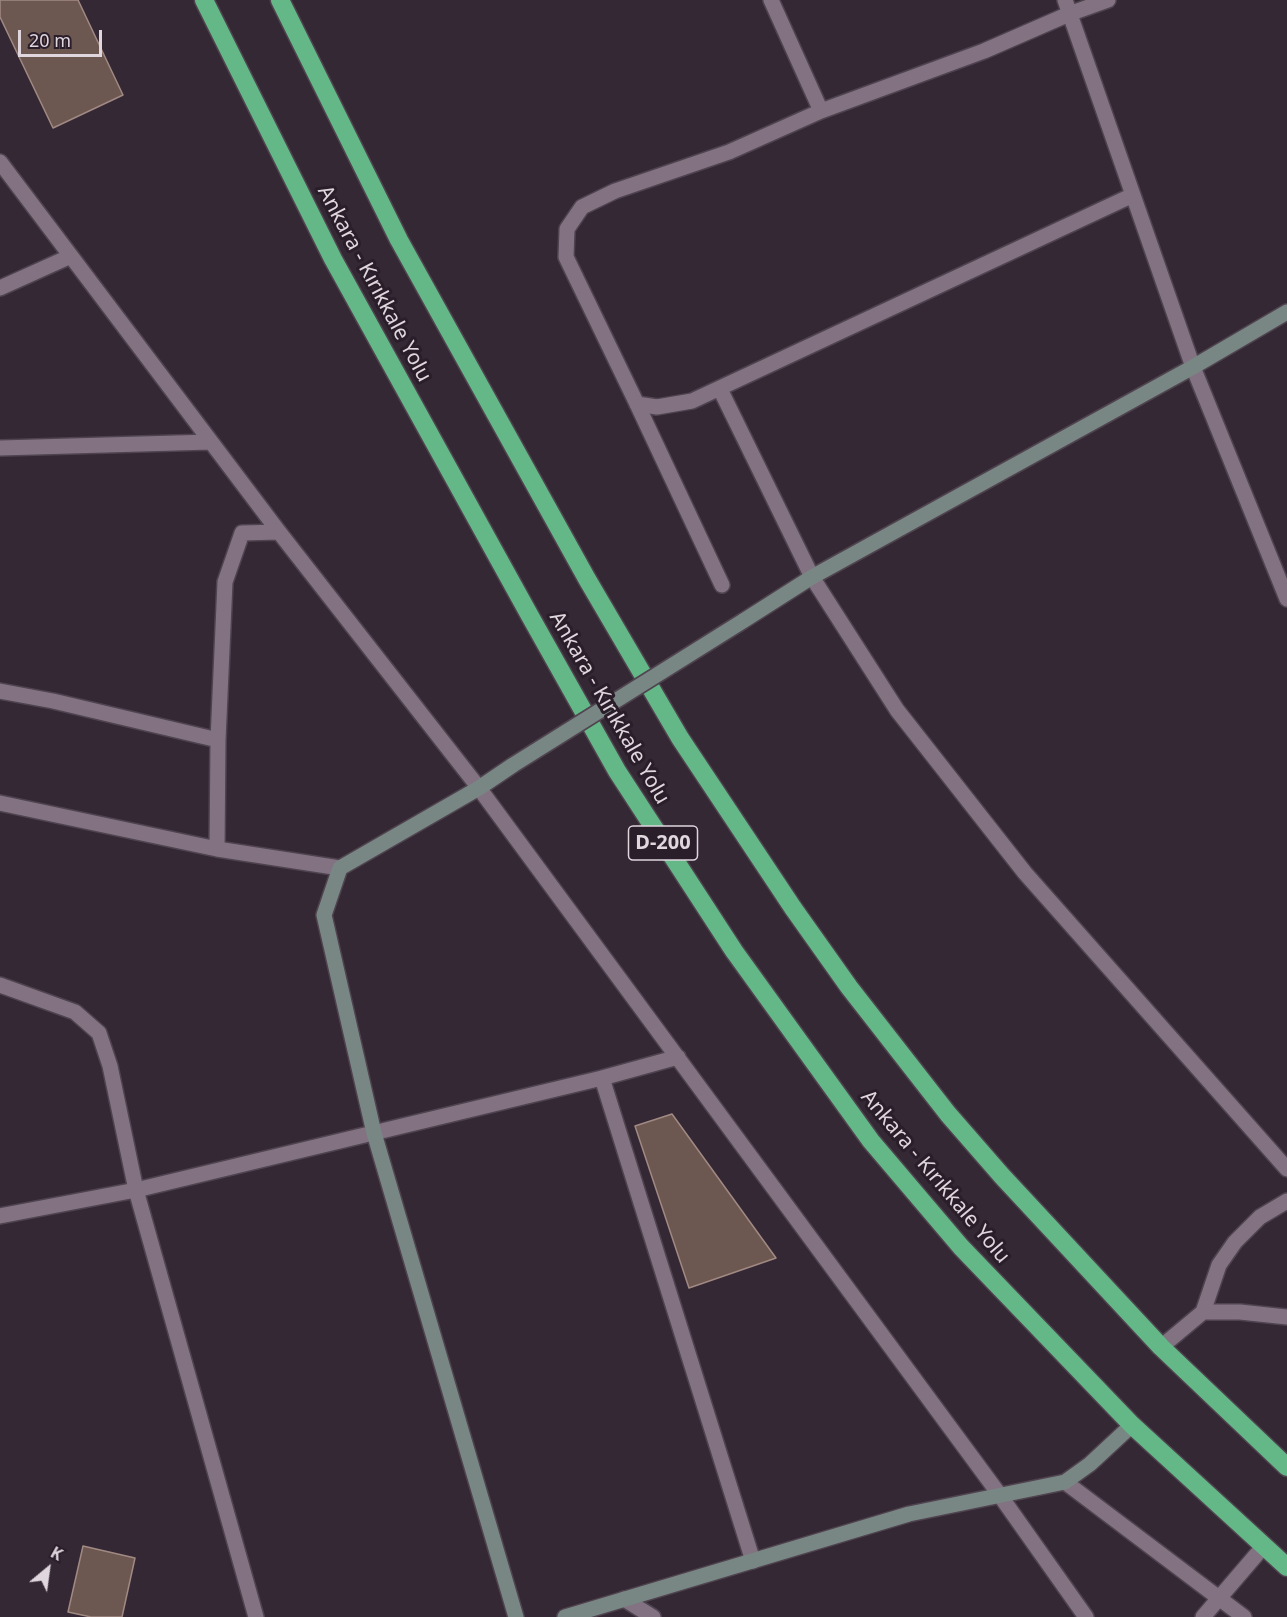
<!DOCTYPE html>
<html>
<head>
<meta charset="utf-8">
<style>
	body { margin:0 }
	#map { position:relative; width:1287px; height:1617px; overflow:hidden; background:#352835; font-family:"Noto Sans",sans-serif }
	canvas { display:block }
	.north { position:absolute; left:18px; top:1539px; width:60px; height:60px; -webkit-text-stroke:4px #2b1e2b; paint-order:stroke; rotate:29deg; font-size:16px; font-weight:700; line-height:24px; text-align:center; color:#dfd6de }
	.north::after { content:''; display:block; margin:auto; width:21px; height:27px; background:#dfd6de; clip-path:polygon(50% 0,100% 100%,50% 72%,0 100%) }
	.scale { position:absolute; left:18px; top:30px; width:84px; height:27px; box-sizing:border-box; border:3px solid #dfd6de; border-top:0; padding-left:8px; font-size:18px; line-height:21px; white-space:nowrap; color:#dfd6de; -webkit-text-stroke:4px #2b1e2b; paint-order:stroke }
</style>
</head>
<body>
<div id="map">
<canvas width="1287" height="1617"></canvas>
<div class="north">K</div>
<div class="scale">20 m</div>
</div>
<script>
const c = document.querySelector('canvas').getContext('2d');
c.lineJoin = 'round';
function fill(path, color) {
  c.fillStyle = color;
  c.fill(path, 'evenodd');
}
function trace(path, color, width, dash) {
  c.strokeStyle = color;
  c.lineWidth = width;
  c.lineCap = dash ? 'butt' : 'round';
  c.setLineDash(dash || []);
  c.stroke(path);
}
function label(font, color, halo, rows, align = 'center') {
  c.font = font + ' "Noto Sans",sans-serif';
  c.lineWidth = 6;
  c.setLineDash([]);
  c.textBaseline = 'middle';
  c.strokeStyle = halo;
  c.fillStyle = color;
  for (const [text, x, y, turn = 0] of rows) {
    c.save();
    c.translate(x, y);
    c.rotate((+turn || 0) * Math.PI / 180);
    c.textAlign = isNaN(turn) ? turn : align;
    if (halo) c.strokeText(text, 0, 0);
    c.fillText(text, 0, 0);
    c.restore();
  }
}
const building = new Path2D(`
	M 0,0 L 78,0 L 123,95 L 53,128 L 0,17 Z
	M 672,1114 L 776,1258 L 689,1288 L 635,1126 Z
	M 83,1546 L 135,1558 L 122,1617 L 91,1617 L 68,1612 Z`);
const lane = new Path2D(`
	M 637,404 L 722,585`);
const street = new Path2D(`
	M 771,0 L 821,111
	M 1065,0 L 1193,367 L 1287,599
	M 1108,0 L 1069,14 L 984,51 L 821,111 L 729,152 L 615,191 L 582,207 L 567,229 L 566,257 L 637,404 L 657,407 L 692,401 L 1133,195
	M 0,162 L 279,532 L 479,788 L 999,1494 L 1086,1617
	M 0,288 L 71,256
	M 720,389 L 812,577 L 897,710 L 1025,873 L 1287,1169
	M 0,448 L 211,442
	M 0,691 L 53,701 L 218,740
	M 0,803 L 217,849 L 340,868
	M 217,849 L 218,740 L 225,582 L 242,533 L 279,532
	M 0,985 L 75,1012 L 99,1033 L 110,1066 L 136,1190 L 256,1617
	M 602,1078 L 753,1561
	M 0,1216 L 136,1190 L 602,1078 L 678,1057
	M 1203,1312 L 1219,1265 L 1235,1242 L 1260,1217 L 1287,1201
	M 1161,1347 L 1203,1312 L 1240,1312 L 1287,1317
	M 1065,1482 L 1244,1617
	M 624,1599 L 653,1617
	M 1203,1617 L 1263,1547`);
const secondary = new Path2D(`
	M 743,621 L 812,577 L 1193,367 L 1287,312
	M 513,765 L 479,788 L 340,868 L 324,915 L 374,1133 L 516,1617
	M 565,1617 L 909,1514 L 1065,1482 L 1090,1464 L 1132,1425`);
const highway = new Path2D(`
	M 204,0 L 333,259 L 530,616 L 617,771 L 734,951 L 871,1141 L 961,1247 L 1132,1425 L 1287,1567
	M 280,0 L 399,240 L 587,579 L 680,738 L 793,908 L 849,987 L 948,1114 L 1002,1176 L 1161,1347 L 1287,1467`);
const secondaryBridge = new Path2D(`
	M 513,765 L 743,621`);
const shields = [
	[663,843,69]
];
const shieldNames = [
	["D-200",663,843]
];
const streetNames = [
	["Ankara - Kırıkkale Yolu",374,284,62],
	["Ankara - Kırıkkale Yolu",609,708,60],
	["Ankara - Kırıkkale Yolu",935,1177,50]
];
fill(building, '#6d5751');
trace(building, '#a18a83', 1.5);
trace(lane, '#4f434f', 18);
trace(street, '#4f434f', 18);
trace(secondary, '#4f434f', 18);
trace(highway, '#4f434f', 21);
trace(lane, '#827282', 15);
trace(street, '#827282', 15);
trace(secondary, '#798784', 15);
trace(highway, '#64b787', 18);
trace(secondaryBridge, '#4f434f', 18, []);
trace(secondaryBridge, '#798784', 15);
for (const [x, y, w] of shields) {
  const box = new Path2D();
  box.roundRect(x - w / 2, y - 17, w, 34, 4.5);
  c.fillStyle = '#2b1e2b';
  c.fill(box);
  trace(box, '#dfd6de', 1.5);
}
label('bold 20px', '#dfd6de', null, shieldNames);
label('21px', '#dfd6de', '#2b1e2b', streetNames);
</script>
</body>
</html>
